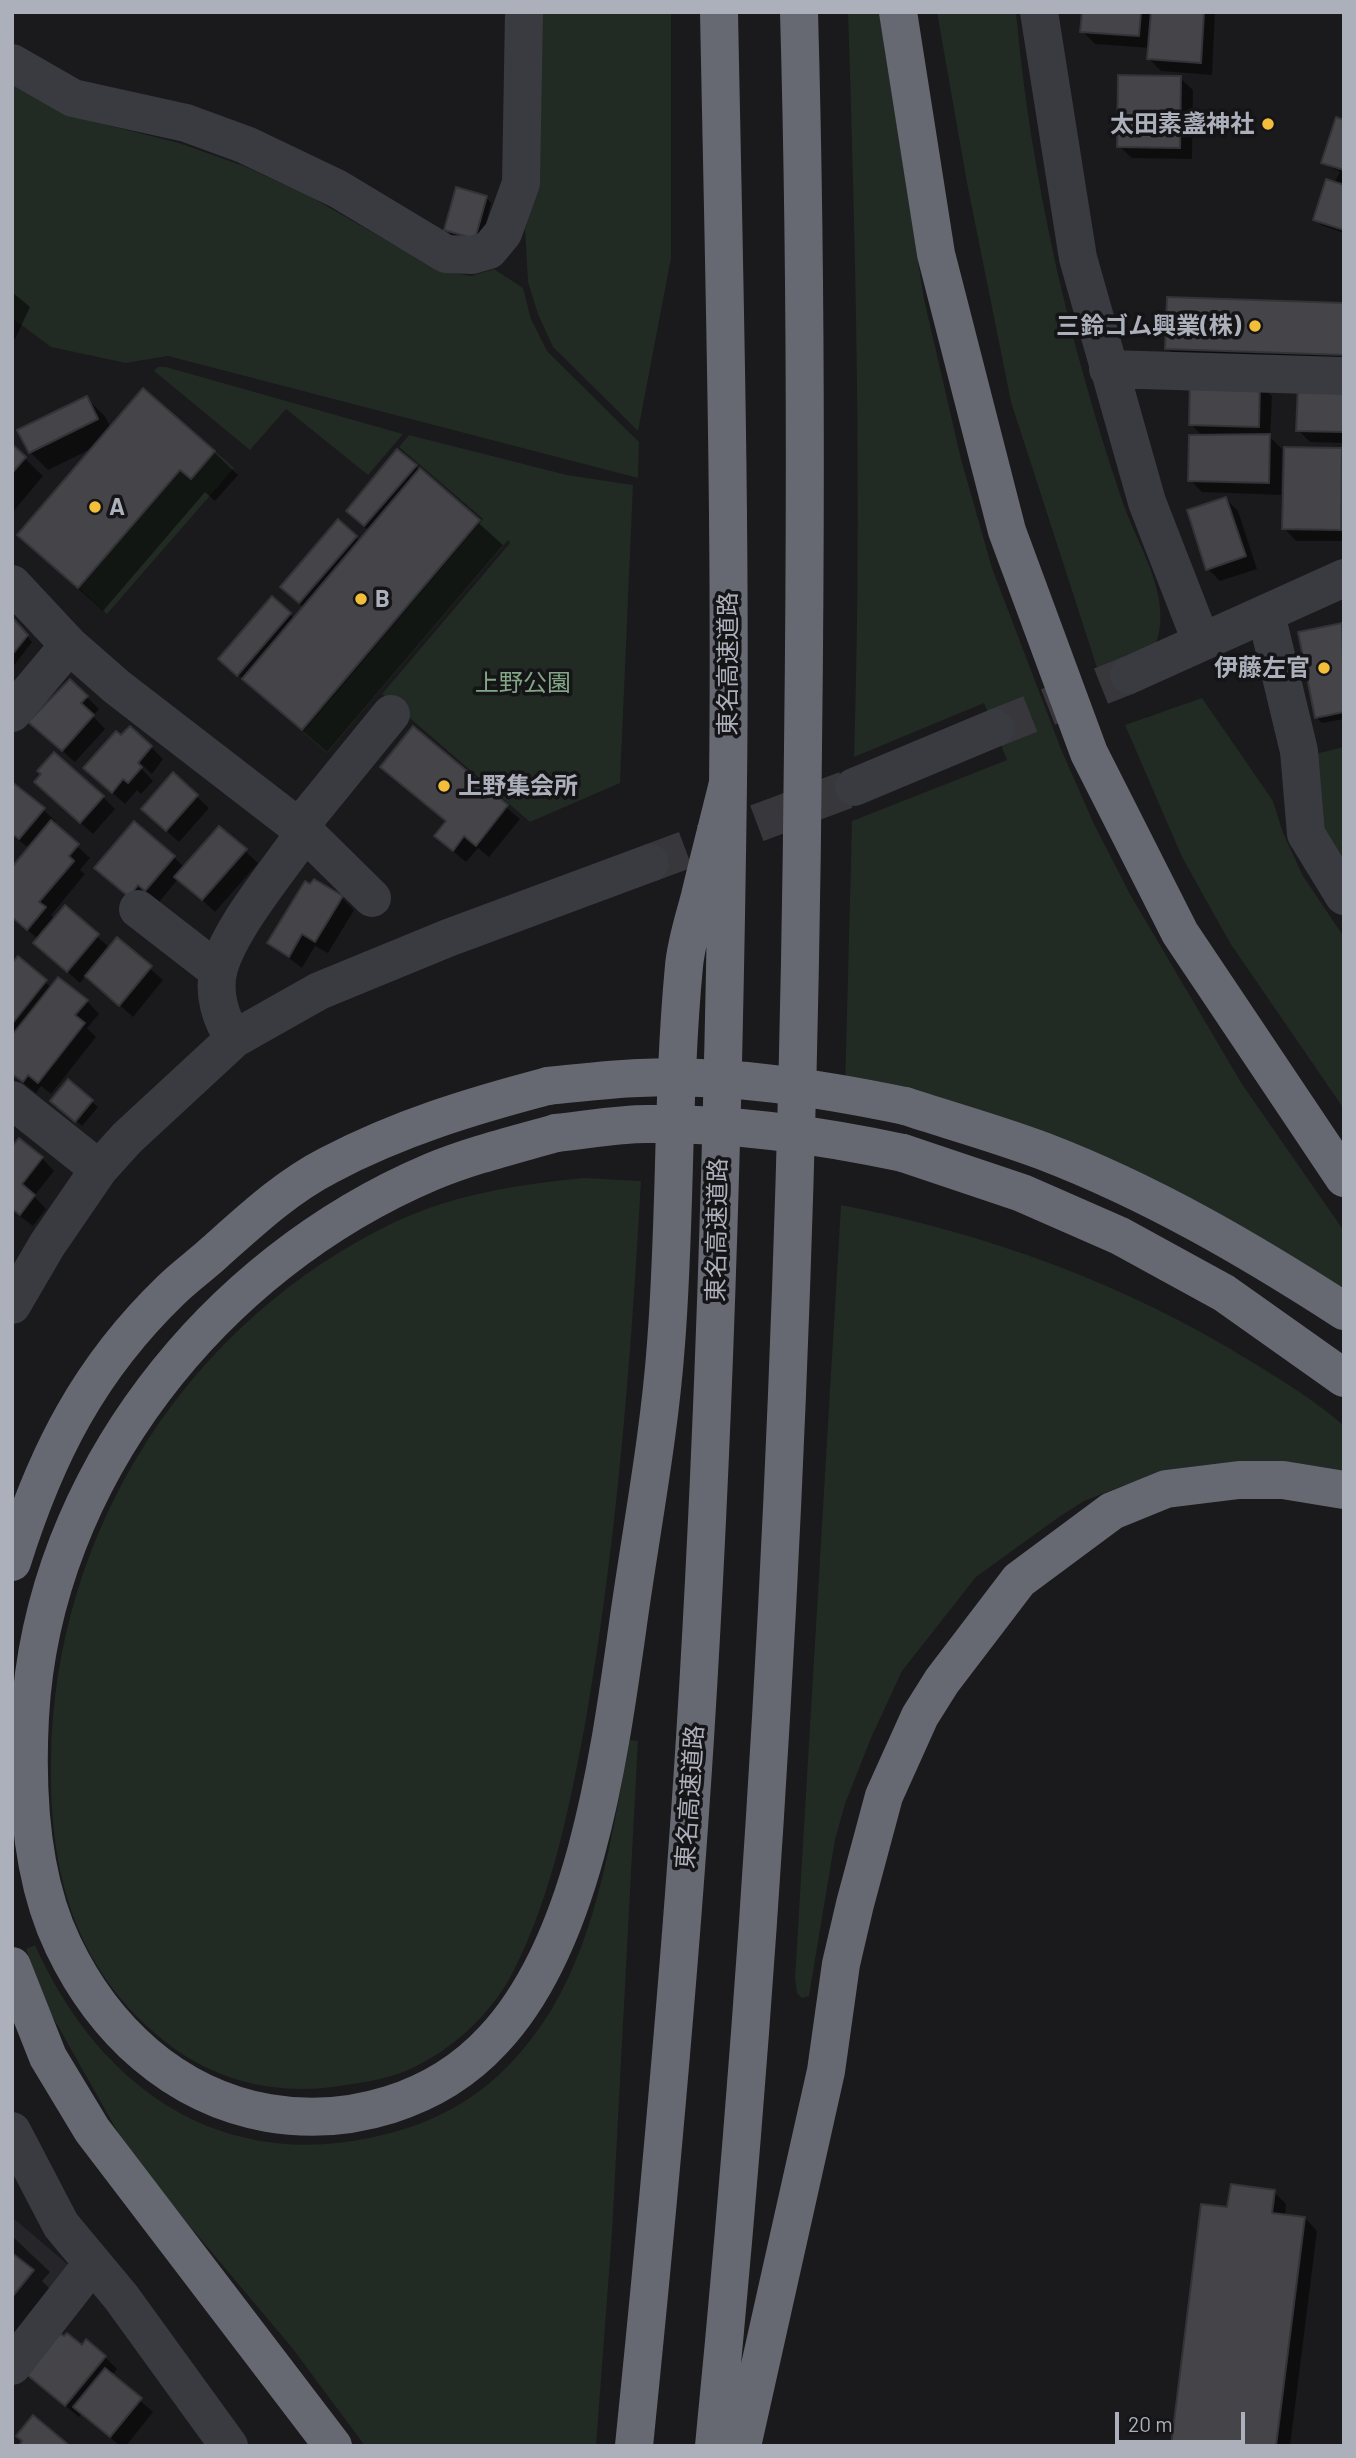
<!DOCTYPE html>
<html>
<head>
<meta charset="utf-8">
<style>
	body { margin:0 }
	#map { position:relative; width:1356px; height:2458px; overflow:hidden; background:#1a191c; font-family:Barlow,sans-serif }
	canvas { display:block }
	.frame { position:absolute; inset:0; border:14px solid #acb0bb; pointer-events:none }
	.scale { position:absolute; left:1115px; top:2412px; width:130px; height:32px; box-sizing:border-box; border:4px solid #acb0bb; border-top:0; padding-left:9px; font-size:21px; line-height:24px; white-space:nowrap; color:#acb0bb; -webkit-text-stroke:5px #151417; paint-order:stroke }
</style>
</head>
<body>
<div id="map">
<canvas width="1356" height="2458"></canvas>
<div class="frame"></div>
<div class="scale">20 m</div>
</div>
<script>
const c = document.querySelector('canvas').getContext('2d');
c.lineJoin = 'round';
function fill(path, color) {
  c.fillStyle = color;
  c.fill(path, 'evenodd');
}
function trace(path, color, width, dash) {
  c.strokeStyle = color;
  c.lineWidth = width;
  c.lineCap = dash ? 'butt' : 'round';
  c.setLineDash(dash || []);
  c.stroke(path);
}
function label(font, color, halo, rows, align = 'center') {
  c.font = font + ' Barlow,"Noto Sans JP",sans-serif';
  c.lineWidth = 7;
  c.setLineDash([]);
  c.textBaseline = 'middle';
  c.strokeStyle = halo;
  c.fillStyle = color;
  for (const [text, x, y, turn = 0] of rows) {
    c.save();
    c.translate(x, y);
    c.rotate((+turn || 0) * Math.PI / 180);
    c.textAlign = isNaN(turn) ? turn : align;
    if (halo) c.strokeText(text, 0, 0);
    c.fillText(text, 0, 0);
    c.restore();
  }
}
const built = new Path2D(`
	M 12,2217 L 73,2269 L 12,2344 Z`);
const green = new Path2D(`
	M 540,12 L 671,12 L 671,258 L 638,431 L 553,347 L 538,314 L 528,282 L 525,229 L 537,185 Z
	M 848,12 L 879,12 L 924,299 L 961,459 L 992,568 L 1061,749 L 1094,824 L 1131,896 L 1242,1084 L 1344,1231 L 1344,1307 L 1265,1257 L 845,1089 L 852,821 L 1007,760 L 984,703 L 854,757 C 862,509 856,261 848,12 Z
	M 937,12 L 1016,12 C 1031,178 1069,343 1122,500 C 1138,548 1177,601 1153,651 L 1099,674 L 1011,402 L 967,183 Z
	M 12,83 L 71,116 L 179,143 L 244,166 L 311,197 L 438,270 L 471,276 L 494,269 L 523,288 L 531,319 L 547,351 L 639,442 L 638,478 L 168,356 L 126,363 L 51,347 L 12,318 Z
	M 158,367 L 166,367 L 403,434 L 368,475 L 286,409 L 250,450 L 154,371 Z
	M 409,435 L 567,475 L 633,485 L 620,783 L 530,822 L 382,694 L 510,543 L 508,540 L 327,753 L 303,732 L 483,519 L 399,447 Z
	M 215,451 L 234,468 L 107,614 L 79,588 L 181,471 L 191,480 Z
	M 1202,698 L 1273,801 L 1283,833 L 1303,876 L 1344,937 L 1344,1109 L 1230,943 L 1182,857 L 1125,725 Z
	M 1344,747 L 1344,864 L 1320,825 L 1311,755 Z
	M 584,1178 L 641,1181 C 631,1361 617,1541 586,1719 C 571,1801 552,1897 513,1972 C 491,2016 445,2057 398,2074 C 380,2080 359,2083 340,2086 C 270,2097 204,2078 151,2030 C 70,1957 49,1864 51,1758 C 55,1528 189,1320 397,1221 C 456,1194 520,1184 584,1178 Z
	M 841,1205 C 986,1233 1127,1284 1252,1362 C 1283,1381 1316,1401 1344,1426 L 1344,1483 L 1125,1485 L 1084,1501 L 1059,1517 L 976,1577 L 902,1671 L 871,1738 L 845,1804 L 835,1840 L 809,1996 L 802,1998 L 797,1993 L 795,1978 Z
	M 630,1740 L 638,1741 L 612,2233 L 596,2446 L 365,2446 L 293,2349 L 155,2185 L 124,2143 L 46,2005 L 26,1949 L 35,1945 C 97,2083 213,2170 369,2138 C 429,2126 478,2101 518,2055 C 594,1971 609,1847 630,1740 Z`);
const shadow = new Path2D(`
	M 1084,12 L 1215,12 L 1212,75 L 1161,71 L 1149,59 L 1150,48 L 1095,44 L 1082,31 Z
	M 1180,78 L 1193,90 L 1192,159 L 1132,158 L 1119,146 Z
	M 1344,122 L 1344,233 L 1321,225 L 1315,219 L 1340,172 L 1323,163 Z
	M 486,197 L 491,203 L 481,244 L 452,236 L 446,230 Z
	M 12,292 L 30,307 L 15,339 L 12,338 Z
	M 1344,305 L 1344,360 L 1173,354 L 1167,348 Z
	M 1259,384 L 1272,396 L 1270,437 L 1282,449 L 1281,495 L 1202,492 L 1190,480 L 1203,437 L 1191,424 Z
	M 1344,388 L 1344,443 L 1310,442 L 1298,430 Z
	M 86,398 L 105,416 L 111,429 L 214,452 L 238,475 L 215,501 L 205,492 L 103,611 L 19,535 L 95,447 L 48,470 L 30,452 Z
	M 12,446 L 43,476 L 12,513 Z
	M 1341,450 L 1344,541 L 1296,541 L 1284,528 Z
	M 416,467 L 503,545 L 327,752 L 220,659 L 290,614 L 295,619 L 304,608 L 282,587 L 356,537 L 360,542 L 369,531 L 348,511 Z
	M 1226,499 L 1238,511 L 1257,569 L 1220,581 L 1208,569 Z
	M 12,618 L 32,642 L 12,668 Z
	M 1341,625 L 1344,719 L 1322,723 L 1317,718 Z
	M 87,697 L 99,709 L 93,716 L 105,729 L 75,762 L 43,734 Z
	M 413,729 L 520,819 L 489,857 L 478,848 L 466,862 L 449,848 L 436,836 L 447,822 L 395,779 Z
	M 151,747 L 163,759 L 152,774 L 137,760 L 135,762 L 153,781 L 141,794 L 137,790 L 125,804 L 98,780 Z
	M 43,774 L 103,797 L 115,809 L 93,834 L 48,794 Z
	M 174,775 L 209,808 L 179,842 L 156,822 Z
	M 12,784 L 44,810 L 56,822 L 54,825 L 90,858 L 80,870 L 85,874 L 51,915 L 55,919 L 65,908 L 110,948 L 117,940 L 163,980 L 133,1017 L 86,975 L 80,983 L 48,955 L 38,939 L 12,917 L 30,849 L 12,835 Z
	M 245,851 L 258,863 L 215,912 L 179,878 L 159,902 L 142,908 L 109,880 L 174,857 L 185,868 Z
	M 342,898 L 354,910 L 328,953 L 315,946 L 302,968 L 269,943 Z
	M 12,955 L 52,988 L 87,1001 L 99,1014 L 87,1028 L 96,1037 L 51,1094 L 41,1086 L 36,1093 L 12,1074 L 16,1033 L 12,1029 Z
	M 68,1082 L 98,1107 L 82,1126 L 58,1106 Z
	M 12,1149 L 42,1158 L 54,1171 L 34,1196 L 46,1209 L 33,1226 L 12,1210 Z
	M 1274,2192 L 1286,2204 L 1285,2216 L 1305,2218 L 1317,2231 L 1290,2446 L 1173,2446 L 1229,2209 Z
	M 12,2236 L 50,2272 L 42,2281 L 64,2303 L 12,2368 Z
	M 82,2348 L 105,2357 L 117,2369 L 112,2376 L 153,2412 L 126,2446 L 120,2446 L 82,2413 L 79,2417 L 41,2386 Z`);
const building = new Path2D(`
	M 1082,12 L 1141,12 L 1139,36 L 1080,32 Z
	M 1151,12 L 1204,12 L 1201,63 L 1147,59 Z
	M 1118,75 L 1181,76 L 1180,148 L 1117,147 Z
	M 1336,117 L 1344,120 L 1344,170 L 1321,163 Z
	M 1326,179 L 1344,185 L 1344,230 L 1313,220 Z
	M 456,187 L 487,196 L 475,239 L 444,230 Z
	M 1167,297 L 1344,303 L 1344,355 L 1165,349 Z
	M 1190,381 L 1260,382 L 1259,427 L 1189,425 Z
	M 1298,385 L 1344,386 L 1344,432 L 1296,431 Z
	M 143,388 L 215,451 L 191,479 L 180,470 L 78,588 L 17,535 Z
	M 87,396 L 98,419 L 29,453 L 17,430 Z
	M 1270,434 L 1269,483 L 1188,481 L 1189,435 Z
	M 12,444 L 26,457 L 12,473 Z
	M 1284,447 L 1342,448 L 1341,530 L 1282,529 Z
	M 397,449 L 417,465 L 364,526 L 346,511 Z
	M 420,468 L 480,520 L 302,730 L 242,679 Z
	M 1226,497 L 1246,556 L 1206,570 L 1187,510 Z
	M 338,519 L 357,536 L 299,603 L 280,587 Z
	M 272,596 L 291,613 L 237,676 L 218,659 Z
	M 12,617 L 28,635 L 12,655 Z
	M 1342,623 L 1344,712 L 1315,718 L 1298,632 Z
	M 70,679 L 88,696 L 81,703 L 94,715 L 62,751 L 28,722 Z
	M 130,726 L 152,746 L 138,763 L 142,767 L 128,783 L 123,779 L 112,793 L 83,768 L 116,731 L 121,735 Z
	M 413,726 L 508,805 L 476,846 L 464,836 L 453,851 L 434,836 L 446,821 L 380,767 Z
	M 54,752 L 104,796 L 80,823 L 34,782 L 41,774 L 37,771 Z
	M 173,772 L 198,795 L 166,831 L 141,809 Z
	M 12,782 L 45,808 L 19,839 L 12,834 Z
	M 51,820 L 79,844 L 69,856 L 74,861 L 39,902 L 46,907 L 27,930 L 12,917 L 12,867 Z
	M 134,821 L 175,856 L 145,891 L 138,885 L 129,897 L 94,868 Z
	M 219,826 L 247,849 L 202,900 L 174,877 Z
	M 314,879 L 343,896 L 315,942 L 302,934 L 289,957 L 267,943 L 305,881 L 310,884 Z
	M 65,905 L 99,934 L 67,972 L 33,943 Z
	M 117,937 L 152,966 L 119,1006 L 85,976 Z
	M 18,956 L 47,980 L 12,1024 L 12,963 Z
	M 58,977 L 88,1000 L 75,1015 L 85,1023 L 38,1083 L 28,1075 L 23,1082 L 12,1074 L 12,1035 Z
	M 68,1079 L 93,1100 L 75,1122 L 50,1101 Z
	M 19,1138 L 43,1157 L 22,1184 L 35,1195 L 20,1215 L 12,1209 L 12,1146 Z
	M 1231,2184 L 1275,2190 L 1272,2213 L 1305,2217 L 1276,2446 L 1171,2446 L 1201,2204 L 1227,2207 Z
	M 12,2253 L 34,2270 L 12,2297 Z
	M 59,2333 L 64,2336 L 67,2333 L 82,2345 L 86,2339 L 106,2356 L 65,2406 L 26,2374 Z
	M 105,2368 L 142,2398 L 110,2437 L 73,2407 Z
	M 33,2415 L 70,2446 L 19,2446 L 22,2441 L 16,2436 Z`);
const minorTunnel = new Path2D(`
	M 995,728 L 1129,675
	M 650,863 L 854,787`);
const minor = new Path2D(`
	M 1039,12 L 1078,258 L 1147,502 L 1201,641
	M 12,63 L 73,98 L 186,123 L 246,145 L 338,189 L 446,254 L 472,255 L 489,250 L 503,233 L 521,183 L 524,12
	M 1108,369 L 1344,376
	M 12,584 L 69,645
	M 1266,614 L 1299,751 L 1306,834 L 1344,896
	M 1129,675 L 1344,578
	M 12,713 L 69,645 L 117,687 L 305,832 C 279,870 231,926 219,968 C 212,993 221,1020 234,1039
	M 854,787 L 995,728
	M 299,827 L 391,714
	M 305,832 L 372,898
	M 138,909 L 218,971
	M 12,1100 L 99,1169
	M 12,1305 L 47,1245 L 99,1169 L 127,1138 L 234,1039 L 319,991 L 448,938 L 650,863
	M 12,2131 L 61,2225 L 121,2297 L 229,2446
	M 12,2366 L 92,2264`);
const highway = new Path2D(`
	M 898,12 L 936,254 L 1007,531 L 1089,753 L 1180,933 L 1344,1178
	M 905,1106 C 951,1121 998,1134 1043,1151 C 1150,1192 1248,1249 1344,1311
	M 556,1133 C 514,1145 472,1155 431,1172 C 214,1264 43,1478 30,1717 C 26,1792 30,1876 63,1945 C 103,2029 173,2096 268,2113 C 349,2127 437,2101 493,2040 C 584,1944 609,1758 627,1631 C 640,1536 659,1440 666,1344 C 676,1218 672,1091 684,966 C 686,943 694,919 700,896 C 709,858 719,820 728,783
	M 903,1153 L 1022,1193 L 1120,1236 L 1224,1293 L 1344,1378
	M 12,1562 C 46,1454 89,1369 171,1290 C 185,1276 201,1265 215,1252 C 251,1220 286,1187 329,1165 C 399,1128 472,1106 548,1086
	M 12,1966 L 48,2057 L 92,2130 L 333,2446
	M 634,2446 C 658,2210 680,1974 695,1738 C 715,1421 724,1102 728,784 C 731,527 724,269 719,12
	M 714,2446 C 770,1881 798,1314 803,747 C 806,502 806,257 799,12
	M 742,2446 L 826,2071 L 841,1964 L 855,1904 L 884,1796 L 920,1716 L 942,1681 L 1019,1580 L 1112,1511 L 1166,1489 L 1239,1480 L 1283,1480 L 1344,1490`);
const highwayBridge = new Path2D(`
	M 548,1086 C 579,1083 609,1079 639,1078 C 728,1074 818,1088 905,1106
	M 556,1133 C 586,1130 617,1124 647,1124 C 733,1123 819,1135 903,1153`);
const markers = [
	[1268,124,7,"#f3be3a"],
	[1255,326,7,"#f3be3a"],
	[95,507,7,"#f3be3a"],
	[361,599,7,"#f3be3a"],
	[1324,668,7,"#f3be3a"],
	[444,786,7,"#f3be3a"]
];
const poiNames = [
	["太田素盞神社",1254,124],
	["三鈴ゴム興業(株)",1241,326],
	["A",109,507,"left"],
	["B",375,599,"left"],
	["伊藤左官",1310,668],
	["上野集会所",458,786,"left"]
];
const streetNames = [
	["東名高速道路",728,664,-90],
	["東名高速道路",717,1230,-89],
	["東名高速道路",690,1797,-86]
];
const parkNames = [
	["上野公園",523,683]
];
fill(built, '#262529');
fill(green, '#212a23');
fill(shadow, '#0007');
fill(building, '#444449');
trace(building, '#343338', 2);
trace(minorTunnel, '#37373c', 38, [38, 19]);
trace(minor, '#3a3b41', 38);
trace(highway, '#666972', 38);
trace(highwayBridge, '#666972', 38);
for (const [x, y, r, color] of markers) {
  const dot = new Path2D();
  dot.arc(x, y, r, 0, 2 * Math.PI);
  c.fillStyle = color;
  c.fill(dot);
  trace(dot, '#151417', 2.5);
}
label('bold 24px', '#acb0bb', '#151417', poiNames, 'right');
label('24px', '#acb0bb', '#151417', streetNames);
label('24px', '#83a687', '#151417', parkNames);
</script>
</body>
</html>
